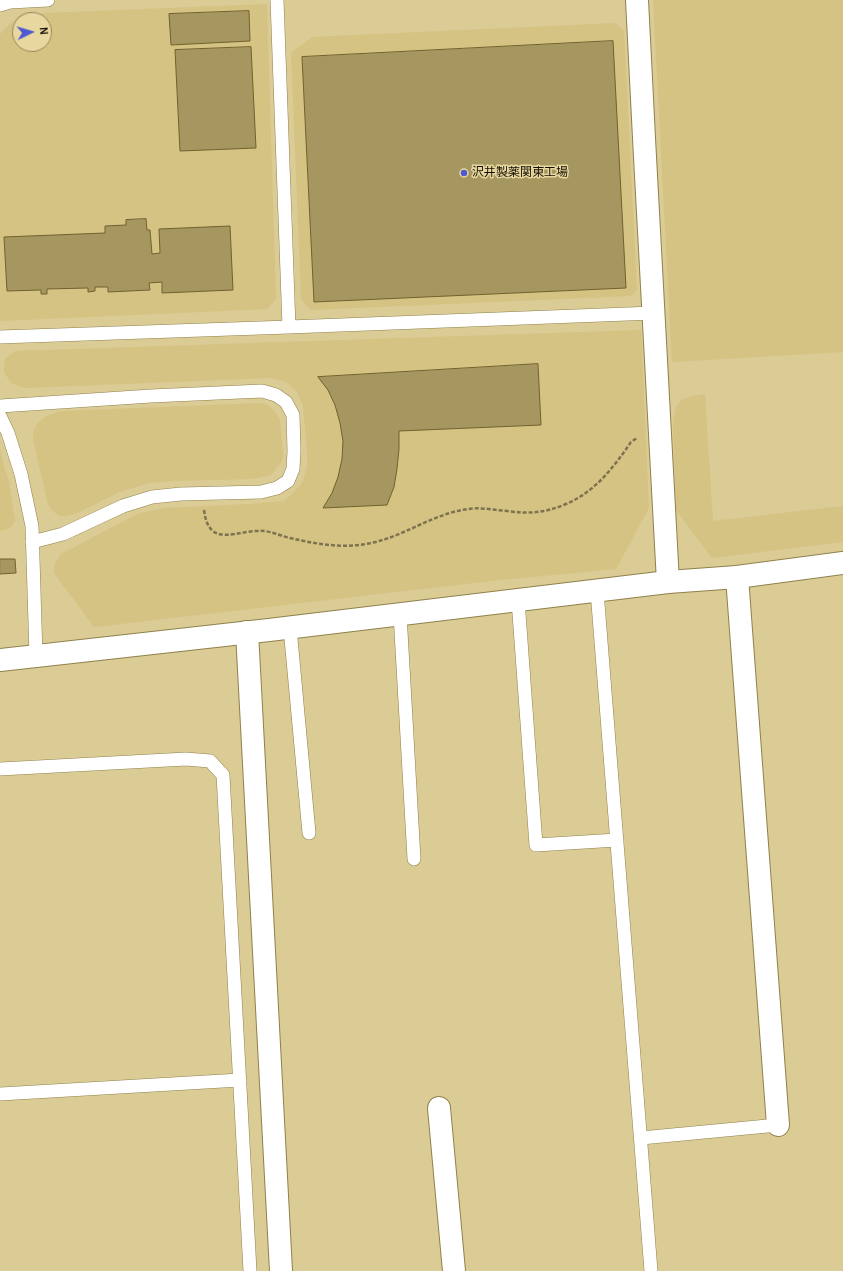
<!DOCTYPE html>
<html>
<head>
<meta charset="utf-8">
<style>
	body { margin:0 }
	#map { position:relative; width:843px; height:1271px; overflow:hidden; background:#dbcb94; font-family:Karla,sans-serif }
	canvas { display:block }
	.north { position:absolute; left:12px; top:12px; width:40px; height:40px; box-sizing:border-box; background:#e8d8a0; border:1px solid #938760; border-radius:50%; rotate:85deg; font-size:11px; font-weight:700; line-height:16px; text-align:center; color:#140e00 }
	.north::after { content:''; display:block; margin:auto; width:14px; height:18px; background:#4d59cf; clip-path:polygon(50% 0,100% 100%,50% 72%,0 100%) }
</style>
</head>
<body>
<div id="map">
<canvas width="843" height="1271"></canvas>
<div class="north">N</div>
</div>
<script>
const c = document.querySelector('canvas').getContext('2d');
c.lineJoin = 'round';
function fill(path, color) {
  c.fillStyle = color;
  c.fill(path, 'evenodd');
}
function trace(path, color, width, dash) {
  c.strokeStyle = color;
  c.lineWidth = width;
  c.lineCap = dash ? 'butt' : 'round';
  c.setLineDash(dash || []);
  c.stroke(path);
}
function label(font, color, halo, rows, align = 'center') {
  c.font = font + ' Karla,"Noto Sans JP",sans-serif';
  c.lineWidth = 3;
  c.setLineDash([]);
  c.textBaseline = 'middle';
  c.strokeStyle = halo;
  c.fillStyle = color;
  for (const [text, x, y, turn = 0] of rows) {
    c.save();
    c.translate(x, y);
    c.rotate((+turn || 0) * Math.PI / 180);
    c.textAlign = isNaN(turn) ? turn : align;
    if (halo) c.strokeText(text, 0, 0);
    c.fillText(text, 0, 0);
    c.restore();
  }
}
const built = new Path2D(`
	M 653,0 L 843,0 L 843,352 L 672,362 Z
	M 267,4 L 276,299 L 267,309 L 0,321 L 0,34 L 20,14 ZM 20,20 L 44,20 L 44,44 L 20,44 Z
	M 615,23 L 624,30 L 637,290 L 631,296 L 310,310 L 301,299 L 291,53 L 312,37 Z
	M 641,330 L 649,508 L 616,569 L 491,581 L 0,638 L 94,627 L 54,573 L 55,563 L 61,554 L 139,513 L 164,508 L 250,504 L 284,501 L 292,494 L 302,483 L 307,467 L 307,451 L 303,406 L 297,392 L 286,382 L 271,378 L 25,388 L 11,383 L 4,372 L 5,359 L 15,351 Z
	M 705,394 L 713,521 L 843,506 L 843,542 L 712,558 L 676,510 L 673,421 L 676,407 L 682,399 L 693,396 Z
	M 262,403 L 268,405 L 273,409 L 276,413 L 280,420 L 283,454 L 282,461 L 271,475 L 252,479 L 169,481 L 149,483 L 120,492 L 78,513 L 66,516 L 60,516 L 55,513 L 48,505 L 33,439 L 34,429 L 38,423 L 46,416 L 61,411 Z
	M 0,449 L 4,466 L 9,481 L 15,521 L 12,526 L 5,530 L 0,531 Z`);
const building = new Path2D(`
	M 249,11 L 250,41 L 171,45 L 169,14 Z
	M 613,41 L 626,288 L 314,302 L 302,57 Z
	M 251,47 L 256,148 L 180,151 L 175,50 Z
	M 146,219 L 147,230 L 150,230 L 152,254 L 160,253 L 159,229 L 230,226 L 233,290 L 162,293 L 162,282 L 149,283 L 150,290 L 108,292 L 108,287 L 95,287 L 95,291 L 88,292 L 88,288 L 47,289 L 47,294 L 41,294 L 41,290 L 7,291 L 4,237 L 105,233 L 105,226 L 126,225 L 126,220 Z
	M 538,364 L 541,425 L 399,431 L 399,449 L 397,469 L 394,487 L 387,505 L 323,508 L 332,493 L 338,477 L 342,459 L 343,441 L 340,423 L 335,405 L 328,390 L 318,377 Z
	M 0,559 L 15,559 L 16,573 L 0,574 Z`);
const path = new Path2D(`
	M 204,510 C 209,550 237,529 264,531 C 273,532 281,536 290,538 C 316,544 344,549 371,543 C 405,536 432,514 468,509 C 481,507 494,510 507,511 C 530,514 545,513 566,504 C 595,492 614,467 631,442 L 637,438`);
const lane = new Path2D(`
	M 277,0 L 289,327
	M 0,5 L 10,2 L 48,0
	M 0,337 L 289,327 L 654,313
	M 0,406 L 151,396 L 262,391 L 276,395 L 286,402 L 293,415 L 294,451 L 293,469 L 288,481 L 277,488 L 261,492 L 181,494 L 152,497 L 123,506 L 63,534 L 32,542
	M 0,416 L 8,433 L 21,474 L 32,526 L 36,656
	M 597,591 L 651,1271
	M 518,600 L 536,845 L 617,840
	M 400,614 L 414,859
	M 290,628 L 309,833
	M 0,769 L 186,759 L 210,761 L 223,775 L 250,1271
	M 0,1094 L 240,1080
	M 641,1138 L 778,1125`);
const street = new Path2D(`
	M 637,0 C 647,194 656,388 668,582
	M 737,577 L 778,1125
	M 247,632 L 281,1271
	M 439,1108 L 454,1271`);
const secondary = new Path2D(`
	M 0,660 L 269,630 L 668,582 L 737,577 L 843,563`);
const markers = [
	[464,173,4,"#4d59cf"]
];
const poiNames = [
	["沢井製薬関東工場",472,173]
];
fill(built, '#d5c383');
fill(building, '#a69660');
trace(building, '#71622d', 1);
trace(lane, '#90814c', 14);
trace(street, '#90814c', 24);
trace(secondary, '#90814c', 24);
trace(path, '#7e734f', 2.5, [4, 2]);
trace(lane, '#fff', 13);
trace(street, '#fff', 22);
trace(secondary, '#fff', 22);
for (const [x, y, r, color] of markers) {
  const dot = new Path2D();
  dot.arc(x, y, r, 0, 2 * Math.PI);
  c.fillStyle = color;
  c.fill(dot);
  trace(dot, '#e8d8a0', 1.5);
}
label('12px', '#140e00', '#e8d8a0', poiNames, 'left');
</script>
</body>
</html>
